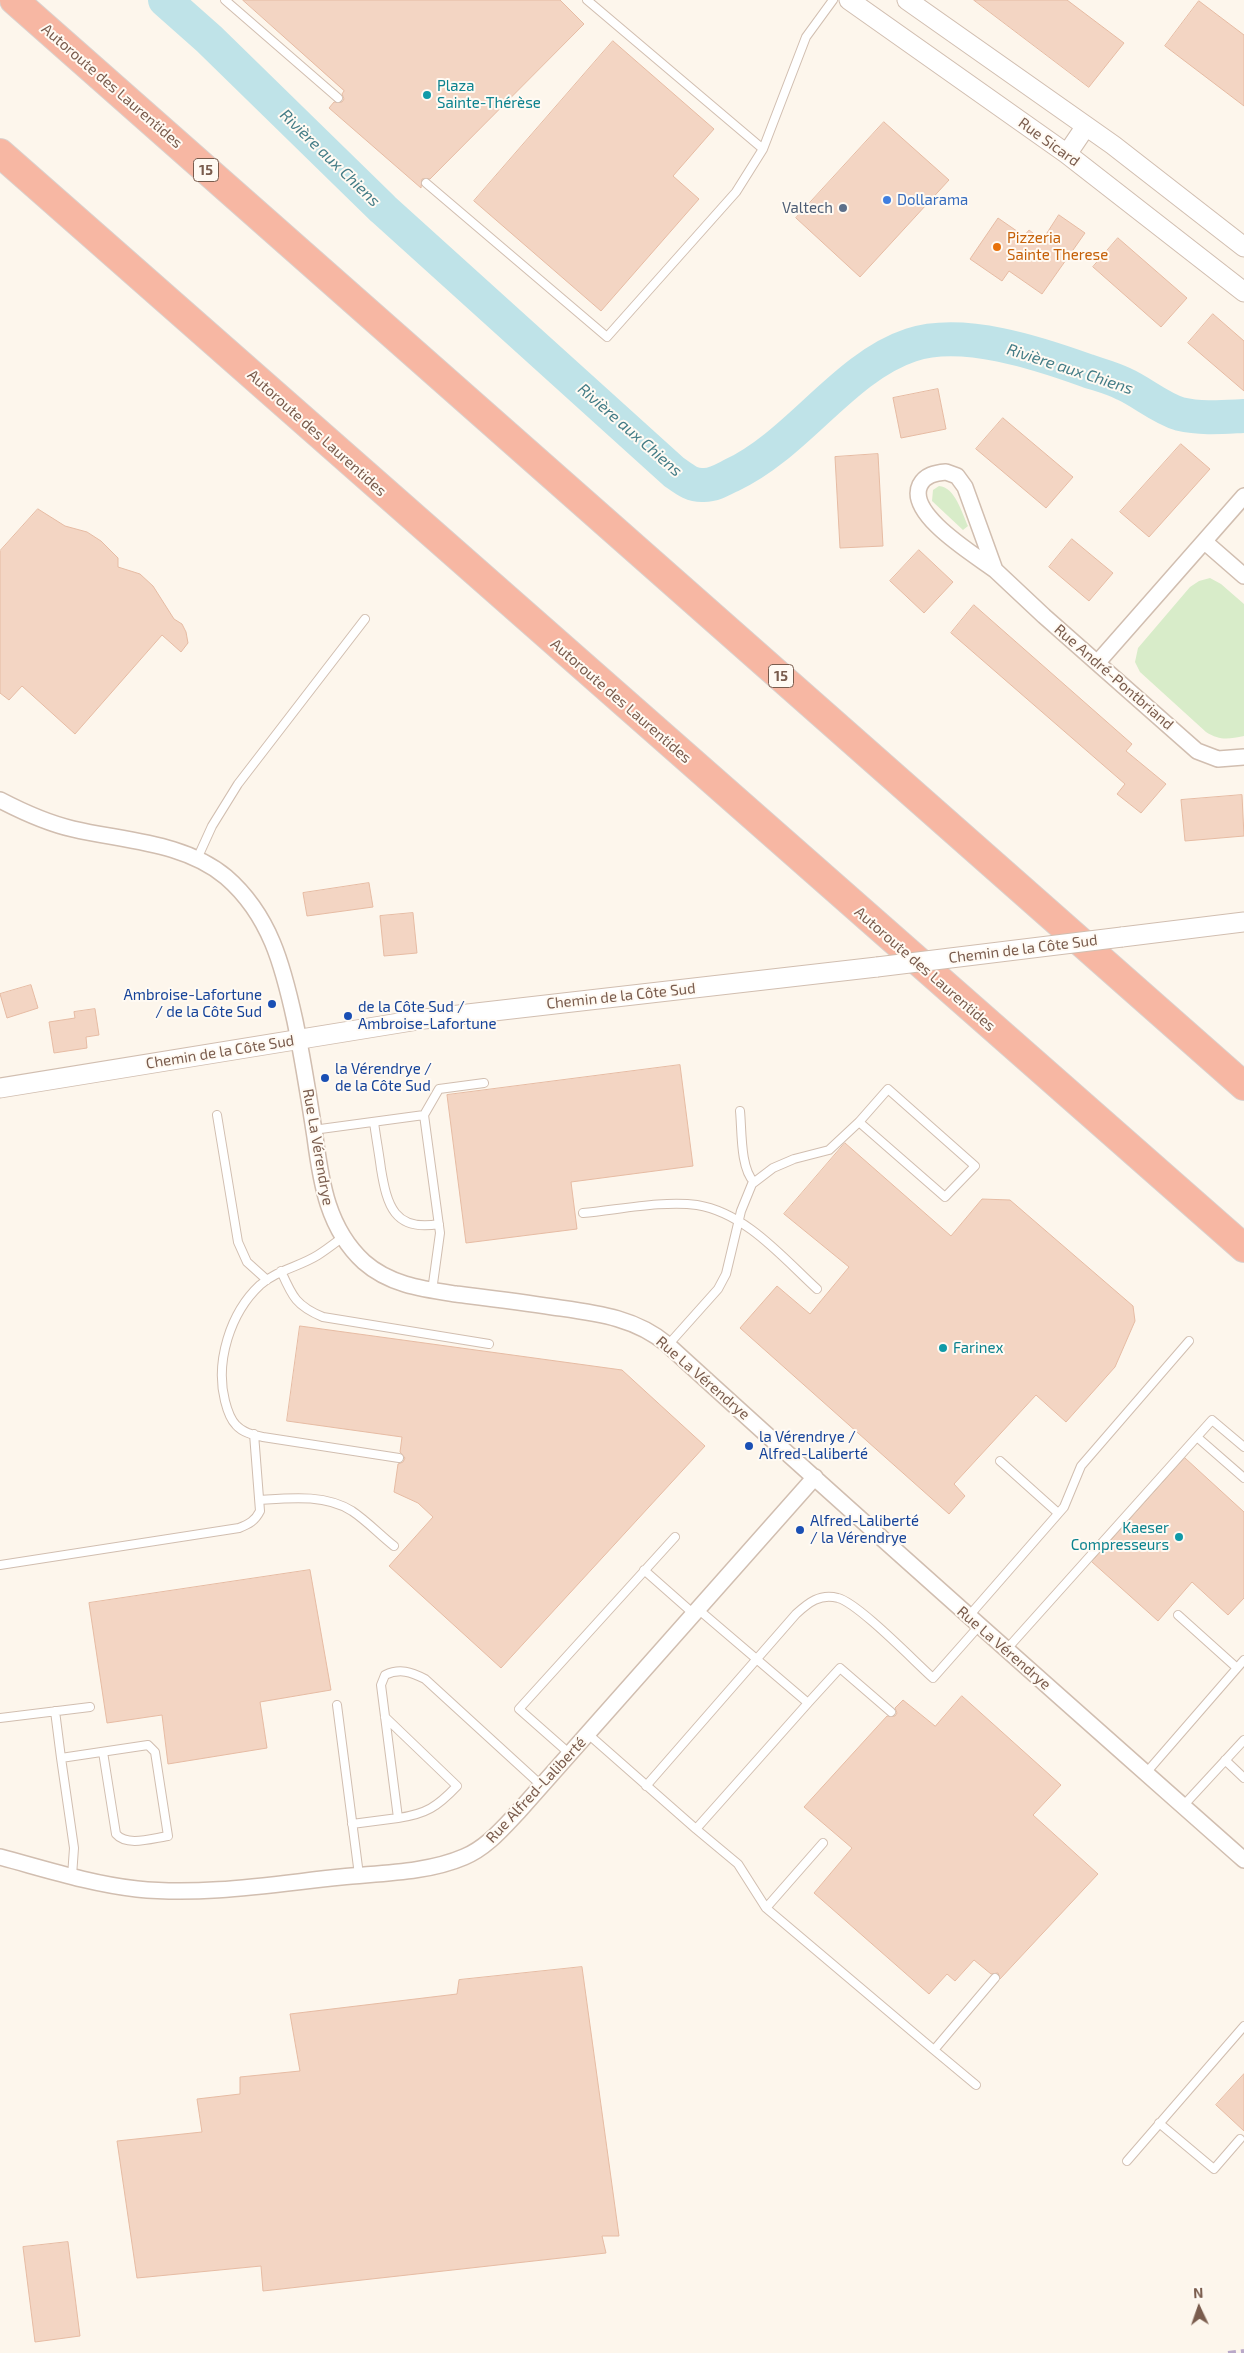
<!DOCTYPE html>
<html>
<head>
<meta charset="utf-8">
<style>
	body { margin:0 }
	#map { position:relative; width:1244px; height:2353px; overflow:hidden; background:#fdf6ec; font-family:"Exo 2",sans-serif }
	canvas { display:block }
	.north { position:absolute; left:1174px; top:2283px; width:50px; height:50px; -webkit-text-stroke:4px #fffaf3; paint-order:stroke; rotate:357deg; font-size:14px; font-weight:700; line-height:20px; text-align:center; color:#7a5c4d }
	.north::after { content:''; display:block; margin:auto; width:18px; height:22px; background:#7a5c4d; clip-path:polygon(50% 0,100% 100%,50% 72%,0 100%) }
</style>
</head>
<body>
<div id="map">
<canvas width="1244" height="2353"></canvas>
<div class="north">N</div>
</div>
<script>
const c = document.querySelector('canvas').getContext('2d');
c.lineJoin = 'round';
function fill(path, color) {
  c.fillStyle = color;
  c.fill(path, 'evenodd');
}
function trace(path, color, width, dash) {
  c.strokeStyle = color;
  c.lineWidth = width;
  c.lineCap = dash ? 'butt' : 'round';
  c.setLineDash(dash || []);
  c.stroke(path);
}
function label(font, color, halo, rows, align = 'center') {
  c.font = font + ' "Exo 2",sans-serif';
  c.lineWidth = 4;
  c.setLineDash([]);
  c.textBaseline = 'middle';
  c.strokeStyle = halo;
  c.fillStyle = color;
  for (const [text, x, y, turn = 0] of rows) {
    c.save();
    c.translate(x, y);
    c.rotate((+turn || 0) * Math.PI / 180);
    c.textAlign = isNaN(turn) ? turn : align;
    if (halo) c.strokeText(text, 0, 0);
    c.fillText(text, 0, 0);
    c.restore();
  }
}
const green = new Path2D(`
	M 939,486 C 955,487 962,513 968,526 L 963,530 L 932,501 L 933,490 Z
	M 1210,578 L 1221,584 L 1244,604 L 1244,736 C 1229,739 1220,741 1206,732 L 1140,672 L 1135,662 L 1138,648 L 1190,587 L 1199,581 Z`);
const river = new Path2D(`
	M 165,0 L 209,39 L 383,209 L 674,472 C 684,479 692,486 704,485 C 714,485 724,479 732,475 C 798,444 844,367 911,345 C 963,328 1038,353 1088,371 C 1100,375 1112,378 1124,384 C 1142,392 1160,408 1180,414 C 1201,419 1223,417 1244,416`);
const building = new Path2D(`
	M 243,0 L 560,0 L 584,24 L 430,179 L 422,179 L 421,188 L 329,108 L 334,102 L 342,102 L 344,99 L 342,94 L 344,91 Z
	M 974,0 L 1067,0 L 1124,43 L 1089,87 Z
	M 1199,1 L 1244,35 L 1244,106 L 1165,46 Z
	M 613,41 L 714,129 L 673,176 L 699,199 L 601,311 L 474,201 Z
	M 884,122 L 949,180 L 860,277 L 796,218 Z
	M 1059,215 L 1085,233 L 1042,294 L 1009,271 L 1002,281 L 970,259 L 998,218 L 1024,236 L 1029,230 L 1042,240 Z
	M 1118,238 L 1187,298 L 1161,327 L 1093,267 Z
	M 1213,314 L 1244,341 L 1244,391 L 1188,343 Z
	M 938,389 L 946,429 L 901,438 L 893,398 Z
	M 1003,418 L 1073,477 L 1046,508 L 976,449 Z
	M 1181,444 L 1210,469 L 1149,537 L 1120,512 Z
	M 878,454 L 883,546 L 840,548 L 835,457 Z
	M 38,509 L 65,526 L 87,532 L 101,541 L 118,558 L 118,567 L 140,574 L 153,586 L 174,619 L 182,624 L 186,632 L 188,643 L 181,652 L 162,635 L 75,734 L 22,686 L 9,700 L 0,693 L 0,551 Z
	M 1072,539 L 1113,573 L 1089,601 L 1049,567 Z
	M 919,550 L 953,582 L 924,613 L 890,581 Z
	M 974,605 L 1132,744 L 1126,751 L 1166,784 L 1141,813 L 1117,794 L 1125,784 L 951,633 Z
	M 1242,795 L 1244,836 L 1185,841 L 1181,800 Z
	M 369,883 L 373,907 L 307,916 L 303,893 Z
	M 413,913 L 417,953 L 384,956 L 380,916 Z
	M 31,985 L 38,1008 L 7,1018 L 0,994 Z
	M 95,1009 L 99,1035 L 86,1037 L 87,1048 L 54,1053 L 49,1022 L 75,1018 L 74,1012 Z
	M 680,1065 L 693,1166 L 571,1182 L 577,1229 L 466,1243 L 447,1095 Z
	M 845,1143 L 951,1236 L 982,1199 L 1010,1200 L 1133,1306 L 1135,1321 L 1115,1367 L 1066,1422 L 1036,1395 L 954,1484 L 965,1496 L 949,1514 L 740,1328 L 777,1286 L 810,1314 L 849,1267 L 784,1214 Z
	M 300,1326 L 622,1370 L 705,1446 L 501,1668 L 389,1566 L 433,1517 L 418,1503 L 394,1492 L 398,1464 L 403,1462 L 405,1458 L 400,1452 L 402,1437 L 287,1421 Z
	M 1185,1458 L 1244,1512 L 1244,1598 L 1228,1615 L 1192,1582 L 1158,1621 L 1092,1562 Z
	M 310,1570 L 331,1690 L 260,1702 L 267,1748 L 168,1764 L 162,1715 L 107,1723 L 89,1603 Z
	M 962,1696 L 1061,1785 L 1033,1815 L 1098,1874 L 1000,1979 L 998,1973 L 991,1974 L 974,1960 L 955,1981 L 947,1974 L 929,1994 L 814,1893 L 852,1848 L 804,1807 L 887,1716 L 895,1716 L 897,1713 L 895,1708 L 903,1700 L 935,1726 Z
	M 582,1967 L 619,2236 L 602,2236 L 606,2253 L 263,2291 L 261,2266 L 137,2278 L 117,2141 L 202,2132 L 197,2099 L 240,2094 L 240,2077 L 300,2071 L 290,2014 L 457,1994 L 459,1980 Z
	M 1244,2074 L 1244,2131 L 1216,2105 Z
	M 68,2242 L 80,2336 L 35,2342 L 23,2247 Z`);
const service = new Path2D(`
	M 225,0 L 338,98
	M 587,0 L 763,149
	M 426,183 L 607,337 L 736,192 L 763,149 L 806,37 L 833,0
	M 197,859 L 212,826 L 238,784 L 365,619
	M 740,1111 C 742,1130 740,1168 754,1182
	M 217,1115 L 238,1242 L 247,1262 L 267,1280
	M 424,1115 L 439,1089 L 484,1083
	M 374,1122 C 376,1138 379,1153 381,1169 C 387,1205 394,1232 439,1224
	M 313,1130 L 424,1115 L 440,1233 L 432,1291
	M 583,1213 C 617,1210 664,1200 697,1205 C 746,1213 783,1258 817,1289
	M 343,1237 C 335,1243 326,1250 318,1255 C 299,1267 277,1270 260,1285 C 230,1313 215,1362 225,1401 C 227,1409 230,1419 236,1425 C 243,1433 254,1435 263,1437 L 399,1458
	M 281,1271 C 292,1296 296,1306 323,1317 L 489,1344
	M 668,1345 L 718,1289 L 726,1274 L 741,1211 L 752,1184 L 773,1168 L 794,1159 L 829,1150 L 859,1122 L 888,1089 L 975,1166 L 945,1197 L 859,1122
	M 1197,1437 L 1244,1478
	M 1000,1461 L 1058,1513
	M 260,1500 C 290,1498 325,1494 352,1511 C 367,1521 380,1535 394,1546
	M 0,1565 L 239,1528 C 249,1524 255,1521 260,1511 L 254,1434
	M 644,1570 L 695,1615
	M 1178,1615 L 1237,1668
	M 968,1617 L 1064,1507 L 1081,1466 L 1189,1341
	M 1006,1650 L 1212,1420 L 1244,1447
	M 808,1703 L 840,1668 L 891,1712
	M 337,1705 L 359,1875
	M 55,1711 L 61,1758
	M 385,1717 L 457,1786 C 437,1807 426,1814 398,1818
	M 0,1718 L 90,1707
	M 588,1734 L 696,1829 L 808,1703 L 699,1610
	M 570,1754 L 519,1709 L 675,1537
	M 1225,1760 L 1244,1778
	M 1146,1773 L 1244,1660
	M 646,1786 L 796,1614 C 808,1603 820,1593 838,1598 C 858,1603 914,1661 933,1678 L 979,1626
	M 1183,1806 L 1244,1740
	M 352,1824 L 398,1818 L 381,1685 L 385,1675 C 400,1668 411,1672 425,1679 L 542,1786
	M 696,1829 L 738,1864 L 766,1908 L 934,2050 L 995,1978
	M 72,1876 L 74,1848 L 61,1758 L 148,1745 L 155,1752 L 168,1836 C 153,1838 127,1847 116,1834 L 103,1752
	M 766,1908 L 823,1843
	M 934,2050 L 976,2085
	M 1159,2123 L 1214,2169 L 1240,2139
	M 1127,2161 L 1244,2026`);
const minor = new Path2D(`
	M 946,472 L 957,476 L 965,487 L 995,570 C 975,555 906,514 920,485 C 925,475 935,473 946,472 Z
	M 1205,542 L 1244,576
	M 995,570 L 1044,616 L 1197,751 L 1218,759 L 1244,757
	M 1098,662 L 1244,496
	M 0,800 C 23,812 47,823 73,829 C 124,841 184,842 226,877 C 270,915 283,966 295,1021 C 303,1060 309,1098 315,1137 C 321,1183 328,1229 364,1262 C 390,1285 423,1289 456,1294 C 488,1298 521,1302 553,1307 C 595,1313 635,1317 668,1345 C 858,1519 1051,1689 1244,1860
	M 0,1857 C 45,1869 91,1884 137,1889 C 204,1896 274,1884 341,1877 C 380,1873 427,1873 464,1857 C 486,1848 502,1829 519,1811 L 815,1477`);
const tertiary = new Path2D(`
	M 849,0 L 1067,154 L 1244,292
	M 907,0 L 1113,145 L 1244,247
	M 1067,154 L 1086,126
	M 1122,937 L 1244,922
	M 0,1088 L 424,1019 L 877,967`);
const motorway = new Path2D(`
	M 14,0 L 1244,1086
	M 0,153 L 1244,1248`);
const rail = new Path2D(`
	M 1228,2353 L 1244,2351`);
const tertiaryBridge = new Path2D(`
	M 877,967 L 1122,937`);
const markers = [
	[427,95,5,"#0f9aa8"],
	[887,200,5,"#3f7fe0"],
	[843,208,5,"#5c6f8a"],
	[997,247,5,"#e8710a"],
	[272,1004,5,"#1a4fb4"],
	[348,1016,5,"#1a4fb4"],
	[325,1078,5,"#1a4fb4"],
	[943,1348,5,"#0f9aa8"],
	[749,1446,5,"#1a4fb4"],
	[800,1530,5,"#1a4fb4"],
	[1179,1537,5,"#0f9aa8"]
];
const shields = [
	[206,170,25],
	[781,676,25]
];
const shieldNames = [
	["15",206,170],
	["15",781,676]
];
const streetNames = [
	["Autoroute des Laurentides",112,86,41],
	["Rue Sicard",1049,142,36],
	["Autoroute des Laurentides",317,433,42],
	["Rue André-Pontbriand",1114,677,41],
	["Autoroute des Laurentides",621,701,41],
	["Chemin de la Côte Sud",1023,949,-7],
	["Autoroute des Laurentides",925,969,41],
	["Chemin de la Côte Sud",621,996,-6],
	["Chemin de la Côte Sud",220,1052,-9],
	["Rue La Vérendrye",318,1147,80],
	["Rue La Vérendrye",703,1378,41],
	["Rue La Vérendrye",1004,1648,41],
	["Rue Alfred-Laliberté",536,1790,-47]
];
const cultureNames = [
	["Plaza",437,86],
	["Sainte-Thérèse",437,103],
	["Farinex",953,1348],
	["Kaeser",1169,1528,"right"],
	["Compresseurs",1169,1545,"right"]
];
const shopNames = [
	["Dollarama",897,200]
];
const serviceNames = [
	["Valtech",833,208]
];
const foodNames = [
	["Pizzeria",1007,238],
	["Sainte Therese",1007,255]
];
const transitNames = [
	["Ambroise-Lafortune",262,995,"right"],
	["/ de la Côte Sud",262,1012,"right"],
	["de la Côte Sud /",358,1007],
	["Ambroise-Lafortune",358,1024],
	["la Vérendrye /",335,1069],
	["de la Côte Sud",335,1086],
	["la Vérendrye /",759,1437],
	["Alfred-Laliberté",759,1454],
	["Alfred-Laliberté",810,1521],
	["/ la Vérendrye",810,1538]
];
const waterNames = [
	["Rivière aux Chiens",330,158,44],
	["Rivière aux Chiens",1070,369,18],
	["Rivière aux Chiens",630,430,41]
];
fill(green, '#d8ecc9');
trace(river, '#bfe3e8', 34);
fill(building, '#f3d5c3');
trace(building, '#e6bba3', 1);
trace(service, '#d1beb0', 10);
trace(minor, '#d1beb0', 18);
trace(tertiary, '#d1beb0', 21);
trace(motorway, '#dad1cd', 30);
trace(service, '#fff', 8);
trace(minor, '#fff', 15);
trace(tertiary, '#fff', 19);
trace(motorway, '#f7b7a3', 28);
trace(rail, '#b9a8c9', 4, [8, 5]);
trace(tertiaryBridge, '#d1beb0', 21, []);
trace(tertiaryBridge, '#fff', 19);
for (const [x, y, r, color] of markers) {
  const dot = new Path2D();
  dot.arc(x, y, r, 0, 2 * Math.PI);
  c.fillStyle = color;
  c.fill(dot);
  trace(dot, '#fffaf3', 2);
}
for (const [x, y, w] of shields) {
  const box = new Path2D();
  box.roundRect(x - w / 2, y - 11.5, w, 23, 4);
  c.fillStyle = '#fffaf3';
  c.fill(box);
  trace(box, '#7a5c4d', 1);
}
label('bold 14px', '#7a5c4d', null, shieldNames);
label('15px', '#7a5c4d', '#fffaf3', streetNames);
label('15px', '#0d838f', '#fffaf3', cultureNames, 'left');
label('15px', '#366cbe', '#fffaf3', shopNames, 'left');
label('15px', '#4e5e75', '#fffaf3', serviceNames, 'right');
label('15px', '#c56008', '#fffaf3', foodNames, 'left');
label('15px', '#164399', '#fffaf3', transitNames, 'left');
label('italic 16px', '#437c86', '#fffaf3', waterNames);
</script>
</body>
</html>
